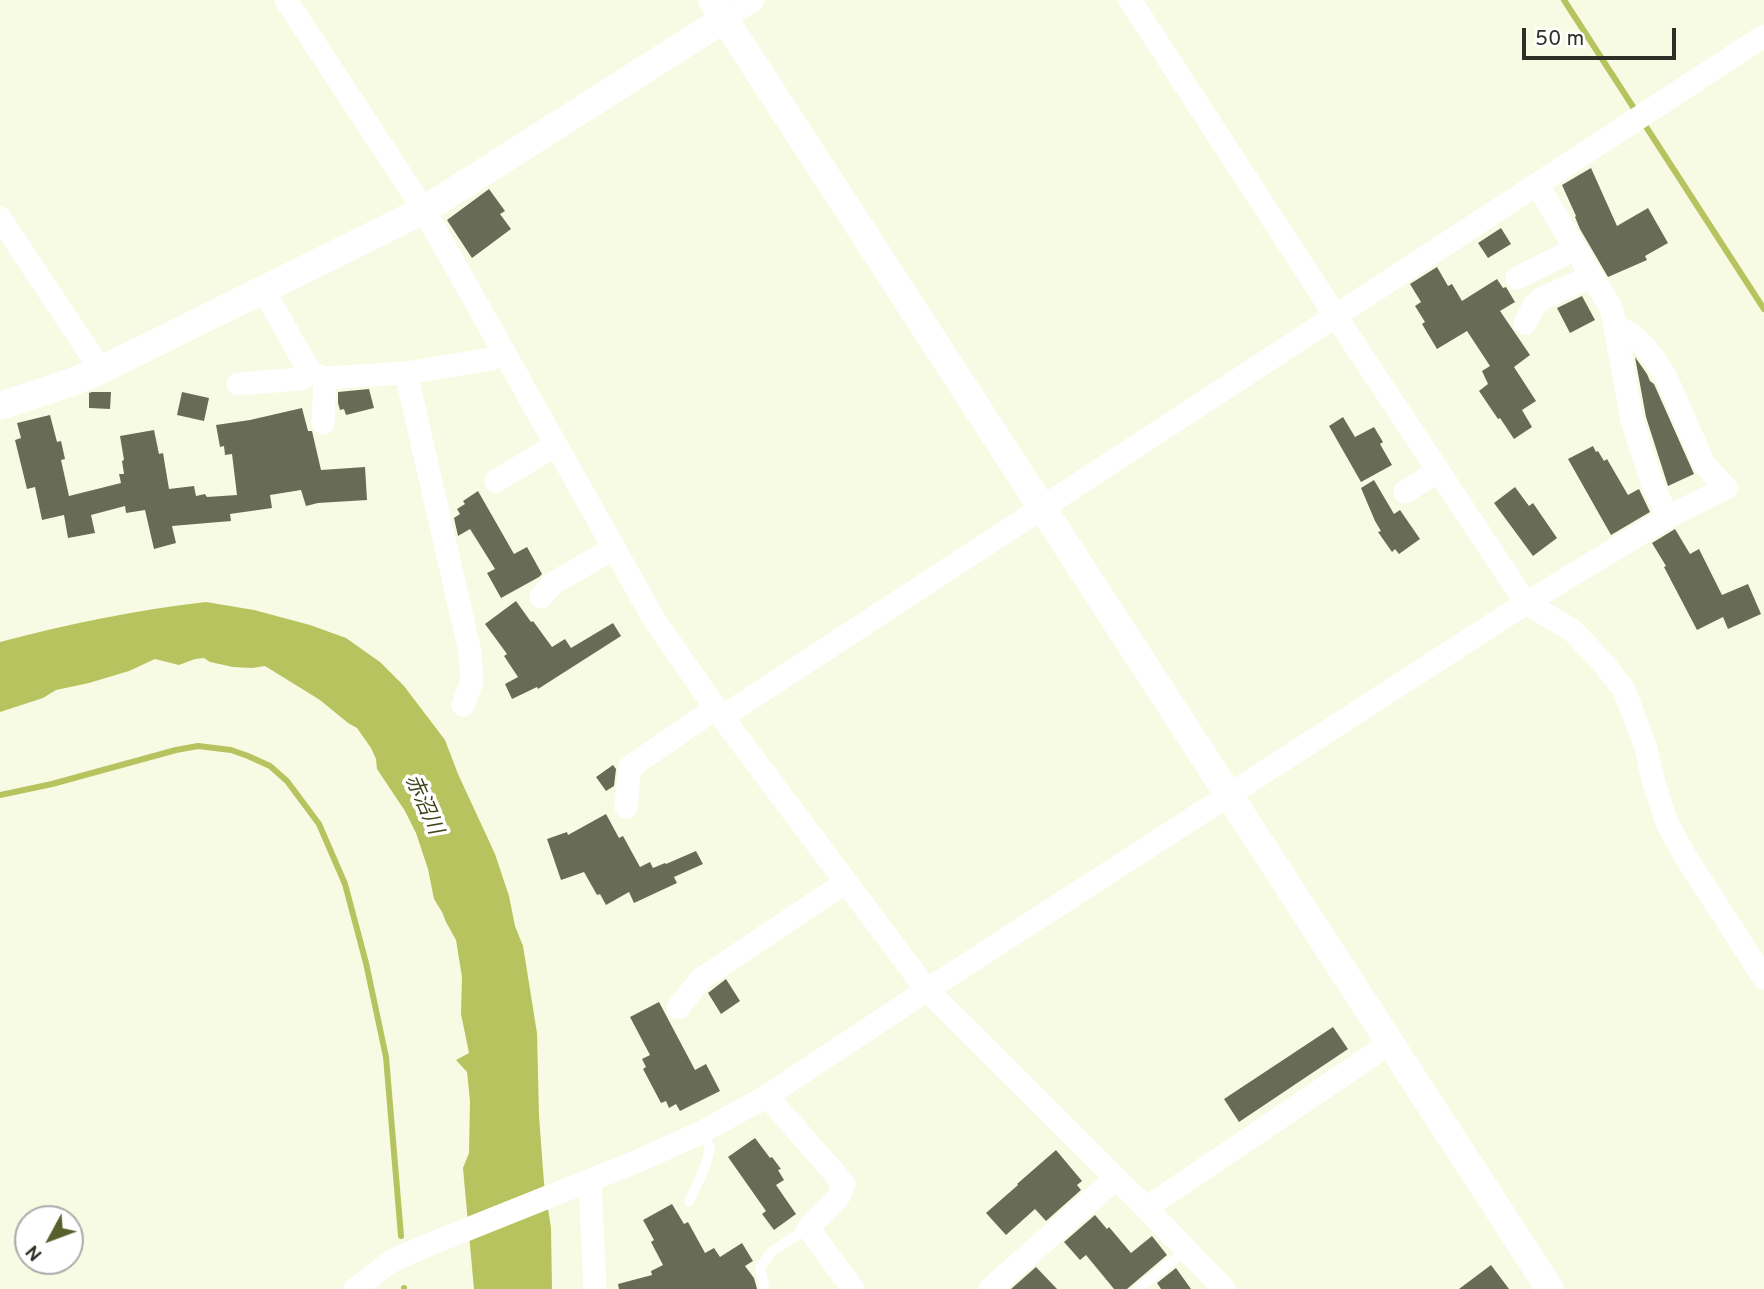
<!DOCTYPE html>
<html>
<head>
<meta charset="utf-8">
<style>
	body { margin:0 }
	#map { position:relative; width:1764px; height:1289px; overflow:hidden; background:#f7fbe3; font-family:Overpass,sans-serif }
	canvas { display:block }
	.north { position:absolute; left:14px; top:1205px; width:70px; height:70px; box-sizing:border-box; background:#fff; border:2px solid #abaca8; border-radius:50%; rotate:229deg; font-size:19px; font-weight:700; line-height:28px; text-align:center; color:#2e2f26 }
	.north::after { content:''; display:block; margin:auto; width:24px; height:32px; background:#585e2c; clip-path:polygon(50% 0,100% 100%,50% 72%,0 100%) }
	.scale { position:absolute; left:1522px; top:28px; width:154px; height:32px; box-sizing:border-box; border:4px solid #2e2f26; border-top:0; padding-left:9px; font-size:21px; line-height:24px; white-space:nowrap; color:#2e2f26; -webkit-text-stroke:5px #fff; paint-order:stroke }
</style>
</head>
<body>
<div id="map">
<canvas width="1764" height="1289"></canvas>
<div class="north">N</div>
<div class="scale">50 m</div>
</div>
<script>
const c = document.querySelector('canvas').getContext('2d');
c.lineJoin = 'round';
function fill(path, color) {
  c.fillStyle = color;
  c.fill(path, 'evenodd');
}
function trace(path, color, width, dash) {
  c.strokeStyle = color;
  c.lineWidth = width;
  c.lineCap = dash ? 'butt' : 'round';
  c.setLineDash(dash || []);
  c.stroke(path);
}
function label(font, color, halo, rows, align = 'center') {
  c.font = font + ' Overpass,"Noto Sans JP",sans-serif';
  c.lineWidth = 7;
  c.setLineDash([]);
  c.textBaseline = 'middle';
  c.strokeStyle = halo;
  c.fillStyle = color;
  for (const [text, x, y, turn = 0] of rows) {
    c.save();
    c.translate(x, y);
    c.rotate((+turn || 0) * Math.PI / 180);
    c.textAlign = isNaN(turn) ? turn : align;
    if (halo) c.strokeText(text, 0, 0);
    c.fillText(text, 0, 0);
    c.restore();
  }
}
const water = new Path2D(`
	M 206,602 L 254,610 L 310,625 L 346,638 L 380,662 L 404,686 L 445,740 L 458,774 L 495,854 L 509,896 L 515,926 L 523,946 L 537,1033 L 539,1116 L 544,1183 L 551,1228 L 552,1289 L 474,1289 L 463,1168 L 469,1153 L 470,1101 L 467,1072 L 456,1060 L 469,1053 L 461,1014 L 462,977 L 456,940 L 446,922 L 442,912 L 434,899 L 428,869 L 416,833 L 405,811 L 377,769 L 376,759 L 371,748 L 357,728 L 348,723 L 320,700 L 265,666 L 252,668 L 233,667 L 210,662 L 204,658 L 195,659 L 179,665 L 155,659 L 129,671 L 89,683 L 56,690 L 43,698 L 0,712 L 0,642 C 68,624 136,610 206,602 Z`);
const stream = new Path2D(`
	M 1564,0 L 1637,113
	M 1643,122 L 1764,309
	M 0,795 L 52,784 L 176,750 L 198,746 L 231,750 L 248,756 L 270,766 L 287,781 L 319,824 L 345,884 L 366,963 L 386,1057 L 401,1236
	M 404,1288 L 404,1289`);
const building = new Path2D(`
	M 1591,168 L 1617,226 L 1648,208 L 1668,243 L 1645,256 L 1647,260 L 1608,277 L 1580,229 L 1575,217 L 1576,216 L 1562,185 Z
	M 489,189 L 505,211 L 500,214 L 511,229 L 472,258 L 447,220 Z
	M 1501,228 L 1511,244 L 1488,258 L 1478,243 Z
	M 1437,267 L 1448,286 L 1452,284 L 1462,301 L 1497,279 L 1503,288 L 1506,287 L 1515,302 L 1500,311 L 1530,355 L 1514,367 L 1536,401 L 1522,410 L 1532,427 L 1514,439 L 1500,418 L 1498,419 L 1479,391 L 1488,384 L 1482,371 L 1490,366 L 1467,331 L 1437,349 L 1422,324 L 1425,322 L 1415,306 L 1421,302 L 1410,284 Z
	M 1582,296 L 1595,320 L 1570,333 L 1557,308 Z
	M 1635,357 L 1647,374 L 1650,381 L 1654,384 L 1694,474 L 1668,486 L 1646,417 Z
	M 369,389 L 374,408 L 346,415 L 344,409 L 340,410 L 338,403 L 338,392 Z
	M 92,392 L 111,392 L 110,409 L 89,408 L 89,393 Z
	M 182,392 L 209,398 L 204,421 L 177,415 Z
	M 302,408 L 308,431 L 312,431 L 321,470 L 365,467 L 367,500 L 318,503 L 306,506 L 301,490 L 270,495 L 272,508 L 230,514 L 231,521 L 172,526 L 176,543 L 154,549 L 145,510 L 126,513 L 125,506 L 91,515 L 95,533 L 68,538 L 64,515 L 42,520 L 35,487 L 27,489 L 15,440 L 21,438 L 17,423 L 50,415 L 57,442 L 61,441 L 65,459 L 61,460 L 69,496 L 121,483 L 119,474 L 124,474 L 122,461 L 124,460 L 120,436 L 154,430 L 159,454 L 163,453 L 169,489 L 194,486 L 196,496 L 205,494 L 207,497 L 237,495 L 232,454 L 225,455 L 224,446 L 220,447 L 216,425 L 250,420 Z
	M 1343,417 L 1355,437 L 1374,427 L 1383,442 L 1380,444 L 1392,465 L 1361,482 L 1329,426 Z
	M 1593,446 L 1596,452 L 1598,451 L 1604,461 L 1607,459 L 1628,495 L 1639,489 L 1650,512 L 1611,535 L 1568,459 Z
	M 1374,480 L 1394,514 L 1400,510 L 1420,539 L 1399,554 L 1395,549 L 1392,552 L 1378,532 L 1381,531 L 1375,521 L 1361,488 Z
	M 1515,487 L 1529,506 L 1533,503 L 1557,538 L 1533,556 L 1494,503 Z
	M 478,491 L 514,554 L 527,547 L 542,574 L 539,577 L 501,598 L 487,573 L 495,569 L 470,529 L 458,536 L 454,518 L 460,514 L 457,509 L 465,504 L 463,501 Z
	M 1675,529 L 1690,554 L 1699,549 L 1722,595 L 1748,584 L 1761,614 L 1728,629 L 1723,617 L 1697,630 L 1664,567 L 1666,566 L 1652,543 Z
	M 516,601 L 531,622 L 533,621 L 552,647 L 565,639 L 571,648 L 613,623 L 621,636 L 538,689 L 537,687 L 512,699 L 505,684 L 518,677 L 504,656 L 507,654 L 485,624 Z
	M 613,765 L 616,769 L 614,786 L 606,791 L 596,777 Z
	M 606,814 L 619,838 L 623,836 L 640,867 L 650,862 L 653,868 L 665,863 L 666,864 L 696,851 L 703,864 L 674,877 L 677,883 L 634,903 L 629,892 L 606,905 L 600,894 L 597,895 L 584,872 L 561,880 L 547,839 L 567,832 L 568,835 Z
	M 726,979 L 740,1001 L 721,1014 L 708,993 Z
	M 659,1002 L 695,1070 L 706,1064 L 720,1091 L 680,1111 L 676,1104 L 669,1108 L 666,1101 L 661,1103 L 643,1069 L 646,1067 L 642,1059 L 650,1055 L 630,1017 Z
	M 1333,1027 L 1348,1049 L 1239,1122 L 1224,1099 Z
	M 755,1138 L 770,1158 L 772,1157 L 781,1169 L 778,1170 L 784,1180 L 776,1185 L 796,1214 L 774,1230 L 762,1214 L 766,1211 L 728,1157 Z
	M 1056,1150 L 1082,1181 L 1077,1185 L 1081,1190 L 1046,1221 L 1035,1209 L 1006,1235 L 986,1213 L 1018,1185 L 1017,1184 Z
	M 672,1204 L 684,1224 L 688,1222 L 705,1253 L 714,1248 L 720,1257 L 742,1243 L 753,1261 L 745,1266 L 754,1278 L 757,1289 L 619,1289 L 618,1284 L 652,1275 L 651,1271 L 663,1265 L 651,1242 L 654,1240 L 643,1220 Z
	M 1095,1215 L 1107,1229 L 1109,1227 L 1131,1253 L 1152,1236 L 1167,1255 L 1127,1289 L 1114,1289 L 1086,1255 L 1080,1260 L 1064,1242 Z
	M 1491,1265 L 1509,1289 L 1459,1289 Z
	M 1036,1267 L 1057,1289 L 1011,1289 Z
	M 1176,1268 L 1191,1289 L 1161,1289 L 1157,1283 Z`);
const service = new Path2D(`
	M 689,1202 L 705,1167 L 710,1148 L 702,1132
	M 764,1285 L 760,1268 L 771,1252 L 808,1228
	M 1138,1289 L 1186,1250`);
const minor = new Path2D(`
	M 286,0 L 424,210 L 655,621 L 722,717 L 927,990 L 1146,1208 L 1224,1289
	M 1130,0 L 1335,315 L 1526,603 L 1572,630 L 1604,664 L 1624,690 L 1645,745 L 1654,783 L 1667,823 L 1685,856 L 1764,978
	M 724,19 L 753,0
	M 1537,184 L 1612,310 L 1632,420 L 1653,486 L 1668,517
	M 0,218 L 101,370
	M 1517,278 L 1575,249
	M 263,289 L 304,362 L 312,373 L 325,378 L 406,373 L 491,359 L 504,352
	M 1525,323 L 1534,306 L 1541,299 L 1592,276
	M 406,373 L 470,652 L 472,681 L 463,705
	M 238,384 L 299,379 L 312,373
	M 323,423 L 325,378
	M 496,481 L 556,445
	M 1405,492 L 1438,471
	M 541,597 L 552,584 L 614,548
	M 722,717 L 1764,36
	M 626,807 L 630,767 L 716,708
	M 678,1008 L 701,979 L 846,882
	M 767,1096 L 844,1184 L 838,1198 L 808,1228 L 853,1289
	M 590,1181 L 595,1289
	M 1146,1208 L 1389,1044
	M 355,1289 L 390,1262 L 423,1247 L 638,1161 L 702,1132 L 767,1096 L 927,990 L 1526,603 L 1668,517 L 1726,488 L 1704,464 L 1666,377 C 1653,357 1639,333 1615,327
	M 990,1289 L 1116,1178`);
const tertiary = new Path2D(`
	M 712,0 L 1550,1289
	M 0,406 L 72,382 L 101,370 L 424,210 L 724,19`);
const waterNames = [
	["赤沼川",422,805,66]
];
fill(water, '#b7c35f');
trace(stream, '#b7c35f', 6);
fill(building, '#686c57');
trace(service, '#fff', 10);
trace(minor, '#fff', 23);
trace(tertiary, '#fff', 28);
label('italic 21px', '#3f441a', '#fff', waterNames);
</script>
</body>
</html>
